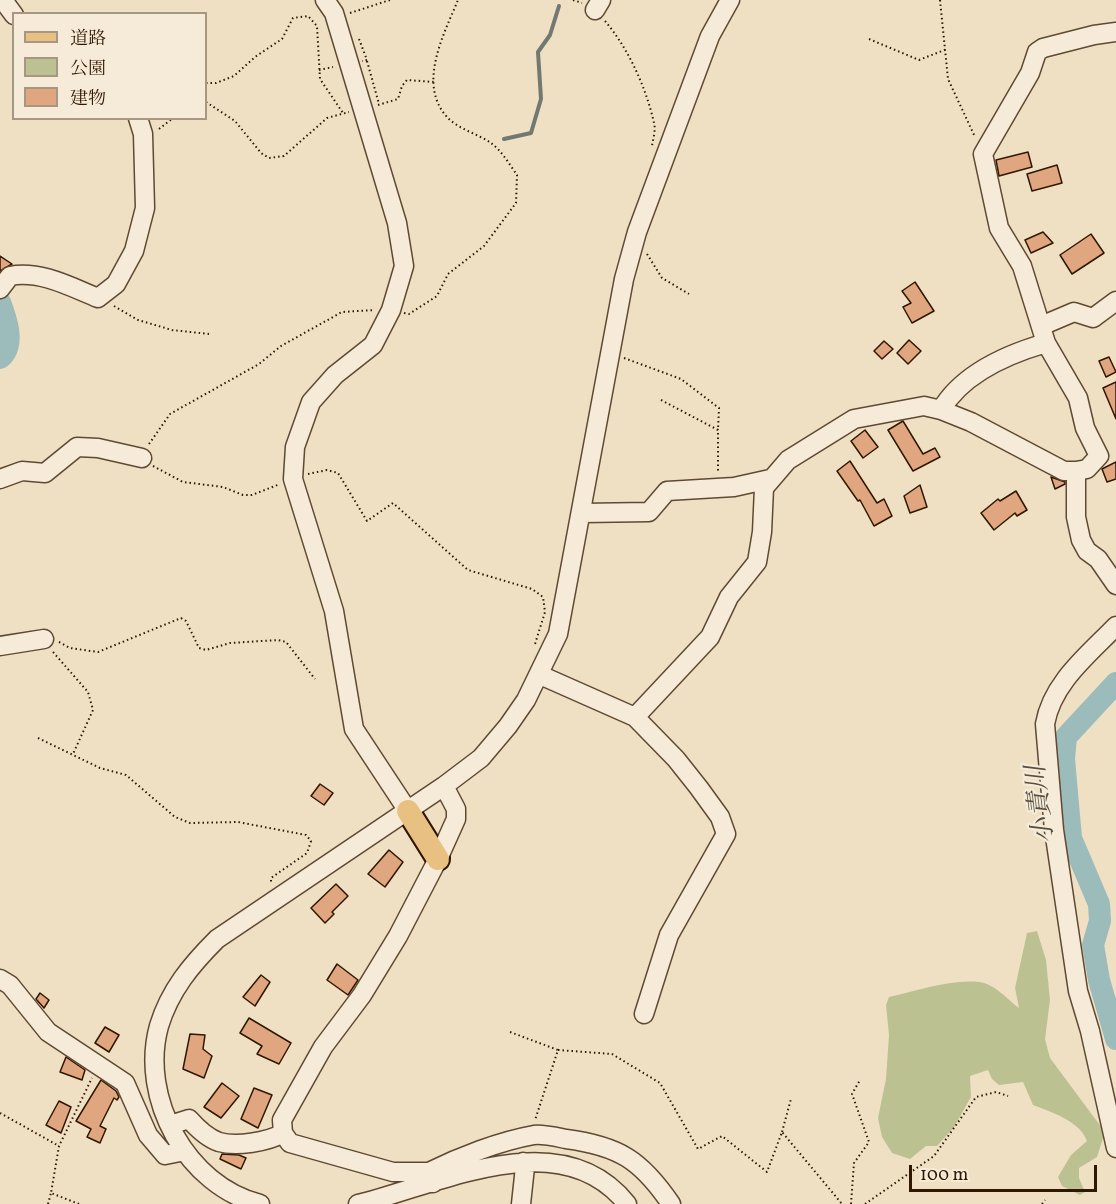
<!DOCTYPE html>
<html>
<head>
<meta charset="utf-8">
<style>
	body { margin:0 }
	#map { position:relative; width:1116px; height:1204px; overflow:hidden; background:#efe0c3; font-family:Vollkorn,"Noto Serif JP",serif }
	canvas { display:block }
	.legend { position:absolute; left:12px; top:12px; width:195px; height:108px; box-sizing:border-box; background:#f5ebd8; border:2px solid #a69682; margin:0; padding:8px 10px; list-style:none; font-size:18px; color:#301701 }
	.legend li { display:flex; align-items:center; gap:12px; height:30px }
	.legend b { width:30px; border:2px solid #a69682 }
	.scale { position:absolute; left:909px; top:1165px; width:188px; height:27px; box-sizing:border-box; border:3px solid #301701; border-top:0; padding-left:8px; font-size:18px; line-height:21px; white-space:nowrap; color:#301701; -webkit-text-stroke:4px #f5ebd8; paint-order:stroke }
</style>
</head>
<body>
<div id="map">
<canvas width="1116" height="1204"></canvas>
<ul class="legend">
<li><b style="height:8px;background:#e8c082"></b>道路</li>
<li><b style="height:16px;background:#bcc192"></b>公園</li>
<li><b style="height:16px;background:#e0a67f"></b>建物</li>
</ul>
<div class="scale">100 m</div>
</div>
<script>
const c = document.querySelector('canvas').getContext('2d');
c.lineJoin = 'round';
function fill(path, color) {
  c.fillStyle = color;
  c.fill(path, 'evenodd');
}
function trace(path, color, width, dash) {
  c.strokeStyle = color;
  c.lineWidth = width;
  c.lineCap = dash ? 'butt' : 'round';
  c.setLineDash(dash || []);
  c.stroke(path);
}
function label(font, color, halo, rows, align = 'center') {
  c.font = font + ' Vollkorn,"Noto Serif JP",serif';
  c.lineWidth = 4.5;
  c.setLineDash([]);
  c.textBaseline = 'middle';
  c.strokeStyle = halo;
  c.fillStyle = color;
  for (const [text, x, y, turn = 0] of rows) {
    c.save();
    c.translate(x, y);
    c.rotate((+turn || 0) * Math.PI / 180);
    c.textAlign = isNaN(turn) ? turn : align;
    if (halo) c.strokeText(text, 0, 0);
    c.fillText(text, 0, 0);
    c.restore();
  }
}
const green = new Path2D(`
	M 1037,931 L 1046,960 L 1050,1000 L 1045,1039 L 1050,1058 L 1102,1128 L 1103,1138 L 1097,1157 L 1079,1168 L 1079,1178 L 1085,1192 L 1080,1195 L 1062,1186 L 1058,1177 L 1071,1155 L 1087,1141 C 1080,1121 1051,1112 1033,1105 L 1023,1082 L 999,1085 L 992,1079 L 988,1070 L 970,1076 L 971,1097 L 954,1127 L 937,1146 L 926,1146 L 910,1159 L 892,1153 L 882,1137 L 878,1118 L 886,1079 L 889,1035 L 886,1005 L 889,997 C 917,991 950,979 979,982 C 995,984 1007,999 1019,1008 L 1015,988 L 1027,933 Z`);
const stream = new Path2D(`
	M 504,139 L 531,133 L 541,99 L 538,52 L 550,35 L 559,6`);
const river = new Path2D(`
	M 0,302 C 6,318 16,345 0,358
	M 1116,683 L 1066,737 L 1064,759 L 1071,838 L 1099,904 L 1100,921 L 1093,945 L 1099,980 L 1116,1039`);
const building = new Path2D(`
	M 1028,152 L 1032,167 L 999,176 L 996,160 Z
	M 1057,165 L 1062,183 L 1032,191 L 1027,174 Z
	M 1043,232 L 1053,243 L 1031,253 L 1025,240 Z
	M 1091,234 L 1104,253 L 1072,274 L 1060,255 Z
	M 0,256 L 12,264 L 0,271 Z
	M 915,282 L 934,311 L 912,323 L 903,307 L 911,303 L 902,291 Z
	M 909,340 L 921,351 L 908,364 L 897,353 Z
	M 884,341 L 893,349 L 882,359 L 874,351 Z
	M 1109,357 L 1116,372 L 1106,377 L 1099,361 Z
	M 1116,382 L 1116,419 L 1103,388 Z
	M 903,421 L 923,454 L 935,448 L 940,457 L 913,471 L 888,430 Z
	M 865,430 L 878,447 L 863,458 L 851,441 Z
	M 850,461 L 877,503 L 884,499 L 892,516 L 874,526 L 860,500 L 858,501 L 837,471 Z
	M 1116,462 L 1116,479 L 1107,482 L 1102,469 Z
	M 1051,477 L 1065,482 L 1065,484 L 1055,489 Z
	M 920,485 L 927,507 L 910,513 L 904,496 Z
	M 1016,491 L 1027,510 L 1017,516 L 1015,513 L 994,530 L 981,513 L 998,499 L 1000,501 Z
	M 320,784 L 333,793 L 324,805 L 311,796 Z
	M 389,850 L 403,862 L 385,887 L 368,874 Z
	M 336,884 L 348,896 L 332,912 L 334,914 L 325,923 L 311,908 Z
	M 337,964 L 358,980 L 348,995 L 327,980 Z
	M 261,975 L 270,982 L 255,1006 L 243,997 Z
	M 40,993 L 49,1000 L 44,1008 L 36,999 Z
	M 249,1018 L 291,1043 L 279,1064 L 257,1054 L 262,1046 L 240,1033 Z
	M 105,1027 L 119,1035 L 109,1052 L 95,1043 Z
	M 190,1034 L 205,1035 L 203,1049 L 212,1056 L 204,1078 L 183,1069 Z
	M 66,1057 L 85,1070 L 82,1080 L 60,1072 Z
	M 101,1080 L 116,1091 L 119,1097 L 117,1100 L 114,1098 L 100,1126 L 106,1129 L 100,1143 L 87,1137 L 91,1129 L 76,1121 Z
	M 222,1083 L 239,1096 L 221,1118 L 204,1107 Z
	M 254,1088 L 272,1095 L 258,1128 L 241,1119 Z
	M 59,1101 L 71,1107 L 61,1133 L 46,1125 Z
	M 222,1154 L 239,1155 L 246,1158 L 241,1169 L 220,1159 Z`);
const path = new Path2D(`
	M 573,0 L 582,3
	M 940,0 L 948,79 L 975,137
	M 350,13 L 390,0
	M 605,21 C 628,48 646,87 654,123 C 656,130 653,139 652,146
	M 359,39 L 367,60 L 362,61
	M 869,39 L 919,60 L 947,49
	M 367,61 L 379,104
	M 319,70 L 333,67
	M 206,83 L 216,83 L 234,76 L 255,57 L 282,39 L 293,18 L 308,16 L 317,26 L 320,79 L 343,113
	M 206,102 L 235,121 L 261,153 L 269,158 L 284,156 L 327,118 L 349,112
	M 378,105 L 398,99 L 402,86 L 407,80 L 434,82
	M 159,129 L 173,118
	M 647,254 L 662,278 L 689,294
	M 114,306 L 138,320 L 172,330 L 209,334
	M 404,313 L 409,314 L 437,296 L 448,274 L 484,246 L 516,203 L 517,175 C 510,165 501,150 491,143 C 478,134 458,129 447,117 C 417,84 444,34 458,0
	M 624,358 L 681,379 L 719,408 L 718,430
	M 661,400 L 718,430 L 718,473
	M 149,444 L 170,414 L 259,364 L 281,346 L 342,312 L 375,310
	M 153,466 L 183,482 L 223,487 L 243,495 L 252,495 L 280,484
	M 308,474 L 327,470 L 338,473 L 367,521 L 393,503 L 468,570 L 532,589 L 543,597 L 545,612 L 535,644
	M 59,642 L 70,648 L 98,652 L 181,618 L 186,621 L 199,648 L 206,650 L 230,643 L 278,640 L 286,642 L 315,679
	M 53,652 L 88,692 L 93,710 L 73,754
	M 38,738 L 100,768 L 126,775 L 175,817 L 190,823 L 238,822 L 306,835 L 311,841 L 307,853 L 271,878 L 271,884
	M 510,1032 L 558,1050 L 535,1120
	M 558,1050 L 612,1054 L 660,1083 L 698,1149 L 722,1136 L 767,1172 L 782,1132 L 842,1204
	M 0,1113 L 59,1146
	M 782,1132 L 791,1099
	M 48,1204 L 51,1193
	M 79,1204 L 51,1193 L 59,1146 L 92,1078
	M 851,1204 L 854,1163 L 869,1142 L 852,1094 L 860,1080
	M 865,1204 L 934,1156 L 976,1097 L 996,1092 L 1008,1096
	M 1042,1204 L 1045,1200`);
const minor = new Path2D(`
	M 3,0 L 14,15
	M 325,0 L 334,13 L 397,223 L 404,266 L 391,310 L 373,345 L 335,375 L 311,402 L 295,447 L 293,479 L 334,611 L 354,729 L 408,811
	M 595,10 L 601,0
	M 1116,32 L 1094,35 L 1043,48 L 1037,52 L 1030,73 L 983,154 L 999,228 L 1022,266 L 1046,343 L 1078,398 L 1085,428 L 1099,456 L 1087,469 L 1076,471 L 1076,517 L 1081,540 L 1087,551 L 1098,559 L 1116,585
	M 0,289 L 10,276 C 40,270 71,287 98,298 L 116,284 L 134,251 L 145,208 L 143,134 L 138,118
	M 1041,326 L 1074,312 L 1093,318 L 1116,301
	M 941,410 L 971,422 L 1064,471 L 1076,471
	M 0,479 L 22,471 L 45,473 L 77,447 L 98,448 L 142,458
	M 582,513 L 649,512 L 667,491 L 734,487 L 770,479
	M 1116,626 C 1088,655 1052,683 1045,724 L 1054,830 L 1078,991 L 1090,1031 L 1116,1148
	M 0,646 L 44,639
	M 540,675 L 635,717 L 676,759 L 699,788 L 720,817 L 726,834 L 669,935 L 644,1014
	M 635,717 L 710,637 L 729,597 L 757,562 L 762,532 L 764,488 L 788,460 L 854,419 L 924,406 L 941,410 C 962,374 1008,354 1046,343
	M 0,979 L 10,985 L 48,1032 L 125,1083 L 148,1135 L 165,1155 L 185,1151
	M 170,1125 L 189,1119 C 197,1128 207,1138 219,1142 C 236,1147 268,1142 283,1133
	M 429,1172 C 459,1157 500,1141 534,1135 C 543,1134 556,1137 566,1139 C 619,1146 641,1160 671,1204
	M 433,1183 L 429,1172 L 393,1172 L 290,1143 L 283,1133 L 282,1120 L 323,1047 L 362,995 L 398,936 L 438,859 L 456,819 L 456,809 L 444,786
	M 260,1204 C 187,1186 139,1098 159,1026 C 170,990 191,965 217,939 L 444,786 L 481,758 L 508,726 L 526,700 L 558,634 L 624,279 L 637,232 L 710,36 L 730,0
	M 358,1204 C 441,1184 561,1121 627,1204
	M 521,1204 L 525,1167 L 523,1162`);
const major = new Path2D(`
	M 408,811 L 438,859`);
const waterNames = [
	["小責川",1043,804,-97]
];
fill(green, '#bcc192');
trace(stream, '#717971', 4);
trace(river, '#9cbbbb', 22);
fill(building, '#e0a67f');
trace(building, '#301701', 1.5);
trace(minor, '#604932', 21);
trace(major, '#301701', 26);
trace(path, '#301701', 2, [1.5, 3]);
trace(minor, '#f5ebd8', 18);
trace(major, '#e8c082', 22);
label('italic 26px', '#565042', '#f5ebd8', waterNames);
</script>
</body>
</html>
